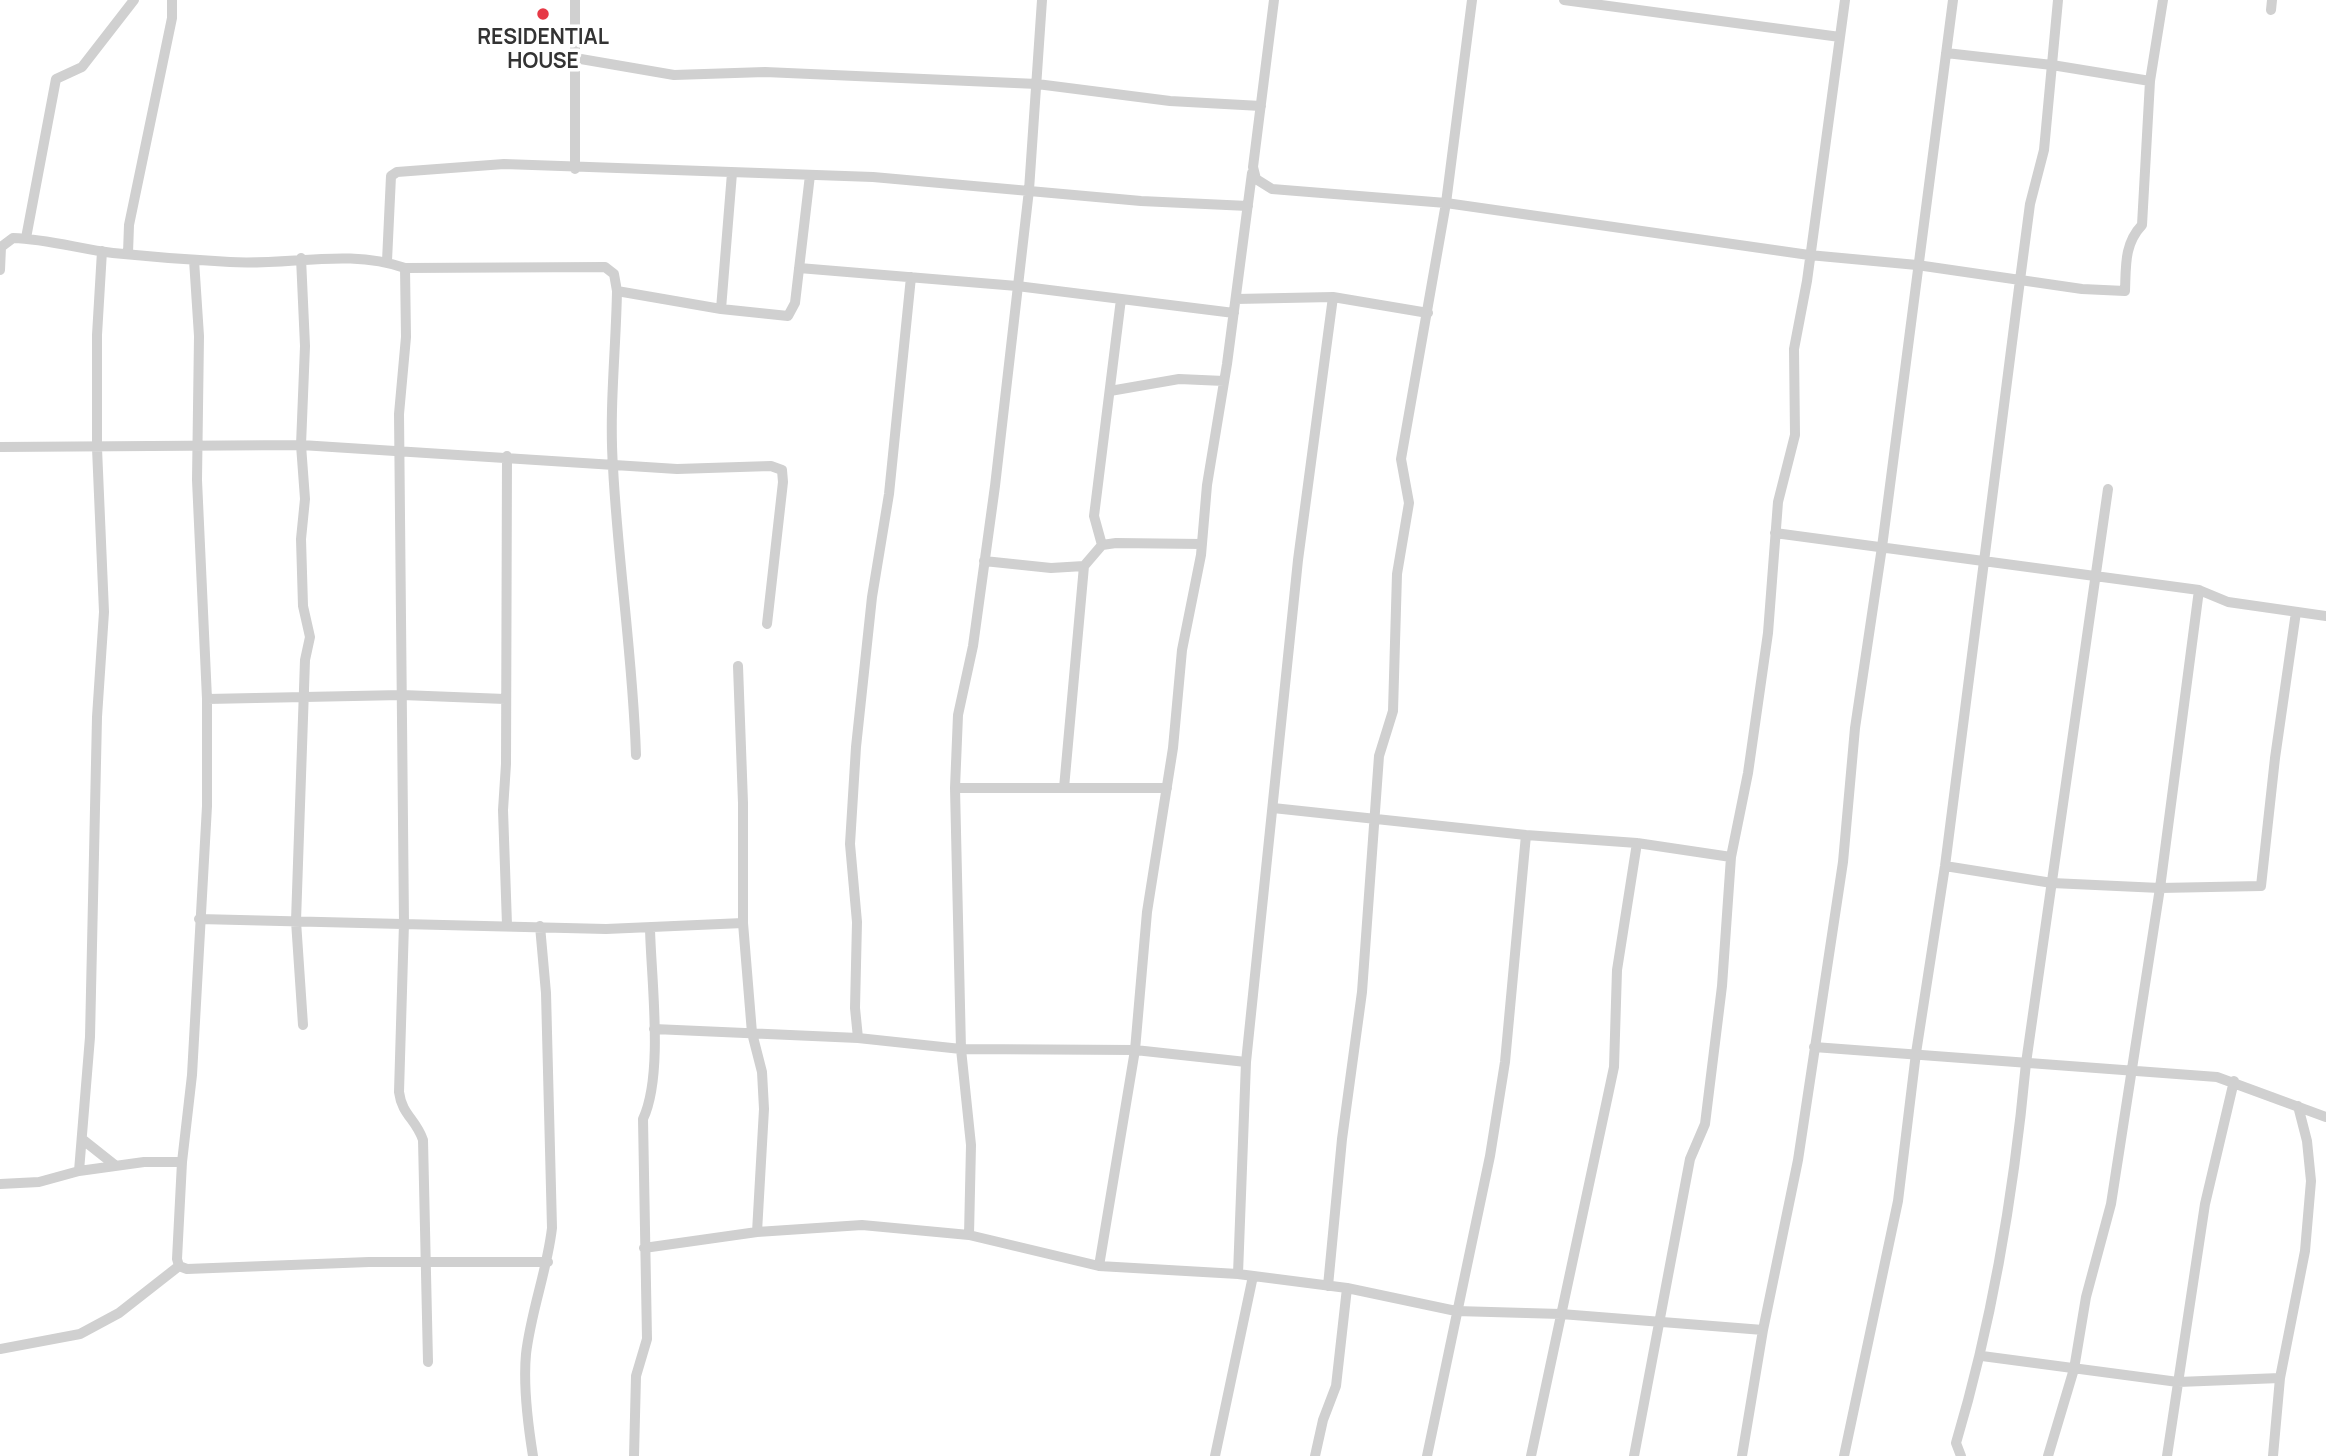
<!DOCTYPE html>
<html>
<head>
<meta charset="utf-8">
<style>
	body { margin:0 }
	canvas { display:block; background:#fff }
</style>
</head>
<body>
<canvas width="2326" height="1456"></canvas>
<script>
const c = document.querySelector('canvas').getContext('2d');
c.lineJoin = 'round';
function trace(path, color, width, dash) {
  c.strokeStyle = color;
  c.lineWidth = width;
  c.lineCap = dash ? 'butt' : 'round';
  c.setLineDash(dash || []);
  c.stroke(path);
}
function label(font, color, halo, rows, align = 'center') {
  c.font = font + ' Manrope,sans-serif';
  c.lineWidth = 7;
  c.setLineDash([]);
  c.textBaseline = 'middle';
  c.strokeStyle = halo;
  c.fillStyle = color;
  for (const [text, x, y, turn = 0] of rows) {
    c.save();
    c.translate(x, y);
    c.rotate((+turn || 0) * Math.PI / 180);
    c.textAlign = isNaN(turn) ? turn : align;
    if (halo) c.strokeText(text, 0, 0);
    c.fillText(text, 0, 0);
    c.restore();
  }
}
const street = new Path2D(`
	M 575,0 L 575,169
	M 1274,0 L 1253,167 L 1256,179 L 1272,189 L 1446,203 L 1809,255 L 1917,265 L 2082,289 L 2125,291 C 2126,266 2124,244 2142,225 L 2150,81 L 2163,0
	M 1564,0 L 1840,37
	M 2271,10 L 2272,0
	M 1946,53 L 2052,65 L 2150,81
	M 575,58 L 674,75 L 765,72 L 1037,84 L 1170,101 L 1261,106
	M 26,238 L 56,79 L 82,67 L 134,0
	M 128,253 L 129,225 L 172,18 L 172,0
	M 301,258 L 305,346 L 301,445 L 305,499 L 301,539 L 303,606 L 310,637 L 305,660 L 296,921 L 303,1025
	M 194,260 L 199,336 L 197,480 L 207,699 L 207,806 L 192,1075 L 182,1162 L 177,1259 L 179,1266 L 187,1269 L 369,1262 L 548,1262
	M 387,261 L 391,176 L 397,172 L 504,164 L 873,177 L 1141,201 L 1248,206
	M 405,268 L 406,337 L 399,414 L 404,923 L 399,1092 C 402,1115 416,1119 423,1140 L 428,1362
	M 799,268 L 1017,286 L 1234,313
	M 0,270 L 1,247 L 13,238 C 47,239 80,249 113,253 C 152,257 191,260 230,262 C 289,266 348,248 405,268 L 605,267 L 614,274 L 617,291 C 616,349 609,409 613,467 C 618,564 633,658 636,755
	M 617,291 L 721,309 L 788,316 L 795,303 L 810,175
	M 1236,299 L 1333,297 L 1428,313
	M 721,309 L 732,173
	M 1110,391 L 1179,379 L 1224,381
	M 0,447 L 301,445 L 677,469 L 771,466 L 782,470 L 783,482 L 767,624
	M 1775,533 L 2199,590 L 2228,602 L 2326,616
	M 1102,545 L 1094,516 L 1121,299
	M 984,561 L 1051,568 L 1084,566 L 1102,545 L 1116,543 L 1202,544
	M 738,666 L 743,803 L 743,923 L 752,1033 L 762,1072 L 764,1109 L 757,1232
	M 207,699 L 402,695 L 505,699
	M 955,788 L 1167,788
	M 1064,788 L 1084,566
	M 1273,808 L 1526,835 L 1637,843 L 1731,857
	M 1945,866 L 2052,883 L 2160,888 L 2261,886 L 2275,758 L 2296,612
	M 199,919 L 606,929 L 743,923
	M 507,925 L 503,810 L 506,764 L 507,456
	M 654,1029 L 858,1038 L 961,1049 L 1135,1050 L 1246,1062
	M 858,1038 L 855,1008 L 857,922 L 850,844 L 856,747 L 872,597 L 889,494 L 911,277
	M 1814,1047 L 2217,1077 L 2326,1117
	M 82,1139 L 116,1166
	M 79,1171 L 90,1037 L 97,717 L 104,612 L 97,448 L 97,335 L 102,251
	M 0,1184 L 39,1182 L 79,1171 L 144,1162 L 182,1162
	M 969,1235 L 971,1145 L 961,1049 L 955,788 L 958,715 L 973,646 L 995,486 L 1029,190 L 1042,0
	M 644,1248 L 757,1232 L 862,1225 L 969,1235 L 1099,1266 L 1238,1274 L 1347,1288 L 1456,1311 L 1561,1314 L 1763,1330
	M 1099,1266 L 1135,1050 L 1147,912 L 1173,748 L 1182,650 L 1201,555 L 1207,485 L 1227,364 L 1252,173
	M 1238,1274 L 1246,1062 L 1298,560 L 1333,297
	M 1328,1286 L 1342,1139 L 1362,992 L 1379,756 L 1393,711 L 1397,574 L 1409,503 L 1401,459 L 1446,203 L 1472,0
	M 0,1349 L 80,1334 L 119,1313 L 179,1266
	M 1982,1356 L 2178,1382 L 2280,1378
	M 533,1456 C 528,1425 523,1386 526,1354 C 531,1311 547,1271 552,1228 L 546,993 L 540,926
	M 634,1456 L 636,1376 L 647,1339 L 643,1119 C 664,1074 651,979 650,928
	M 1215,1456 L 1253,1276
	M 1315,1456 L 1323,1420 L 1336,1386 L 1347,1288
	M 1427,1456 L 1490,1156 L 1505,1062 L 1526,835
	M 1531,1456 L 1614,1067 L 1617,970 L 1637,843
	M 1634,1456 L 1690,1159 L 1705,1124 L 1722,986 L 1731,857 L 1748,773 L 1768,633 L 1778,502 L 1795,435 L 1794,349 L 1807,281 L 1845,0
	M 1742,1456 L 1763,1330 L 1798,1160 L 1843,862 L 1855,728 L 1882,547 L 1953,0
	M 1844,1456 L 1898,1201 L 1916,1053 L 1945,866 L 2020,280 L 2030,204 L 2044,150 L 2058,0
	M 1961,1456 L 1956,1443 C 1993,1319 2014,1192 2026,1063 L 2108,489
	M 2048,1456 L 2074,1369 L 2086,1297 L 2111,1204 L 2160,888 L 2199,590
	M 2167,1456 L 2205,1204 L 2234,1081
	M 2273,1456 L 2280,1378 L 2305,1251 L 2311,1181 L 2307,1141 L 2298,1106`);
const markers = [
	[543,14,7,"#e63946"]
];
const poiNames = [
	["RESIDENTIAL",543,38],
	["HOUSE",543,62]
];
trace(street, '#d0d0d0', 10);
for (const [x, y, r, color] of markers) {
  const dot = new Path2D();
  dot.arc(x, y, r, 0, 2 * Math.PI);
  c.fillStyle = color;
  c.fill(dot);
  trace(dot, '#fff', 2.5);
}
label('bold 21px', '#333', '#fff', poiNames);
</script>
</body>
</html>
